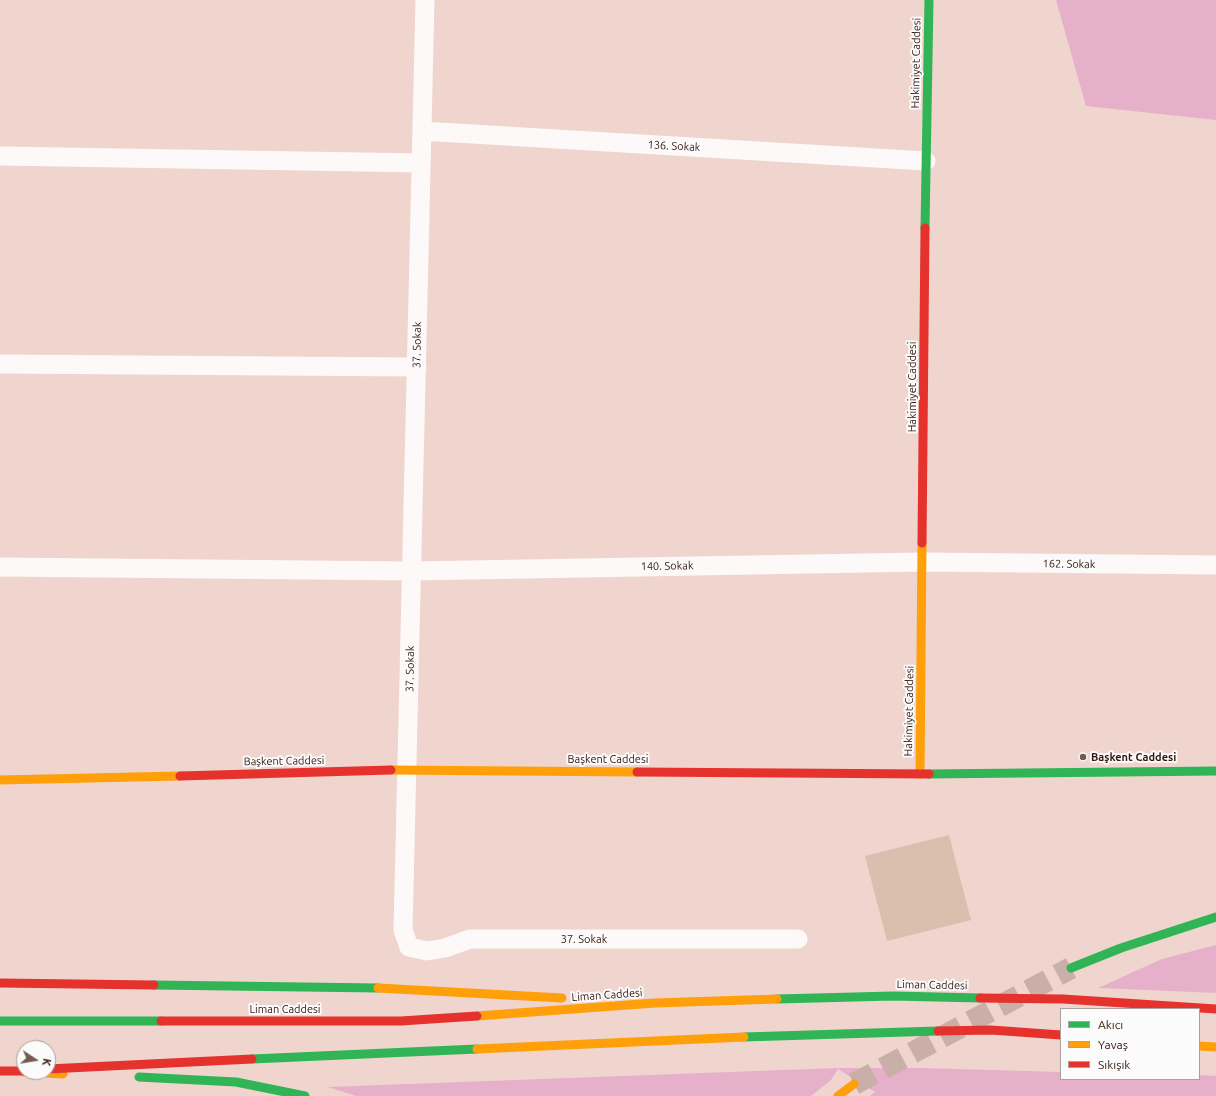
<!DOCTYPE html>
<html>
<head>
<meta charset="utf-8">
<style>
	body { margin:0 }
	#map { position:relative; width:1216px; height:1096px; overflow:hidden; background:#efd5cd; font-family:Ubuntu,sans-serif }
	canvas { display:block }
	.legend { position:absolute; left:1060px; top:1008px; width:140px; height:72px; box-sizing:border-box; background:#fbfbfb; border:1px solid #aba09c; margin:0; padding:5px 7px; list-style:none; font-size:12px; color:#33170e }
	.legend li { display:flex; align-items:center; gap:8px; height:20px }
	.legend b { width:20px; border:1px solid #aba09c }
	.north { position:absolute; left:16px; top:1040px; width:40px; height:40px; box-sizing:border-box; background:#fbfbfb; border:1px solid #aba09c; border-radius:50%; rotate:102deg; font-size:11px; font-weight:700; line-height:16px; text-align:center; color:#33170e }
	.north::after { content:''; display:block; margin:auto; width:14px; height:18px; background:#755a51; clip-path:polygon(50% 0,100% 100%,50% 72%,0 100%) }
</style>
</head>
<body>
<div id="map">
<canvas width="1216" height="1096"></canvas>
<ul class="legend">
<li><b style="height:5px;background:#30b455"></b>Akıcı</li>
<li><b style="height:5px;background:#ff9f0a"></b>Yavaş</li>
<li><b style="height:5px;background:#e5322d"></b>Sıkışık</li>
</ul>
<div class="north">K</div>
</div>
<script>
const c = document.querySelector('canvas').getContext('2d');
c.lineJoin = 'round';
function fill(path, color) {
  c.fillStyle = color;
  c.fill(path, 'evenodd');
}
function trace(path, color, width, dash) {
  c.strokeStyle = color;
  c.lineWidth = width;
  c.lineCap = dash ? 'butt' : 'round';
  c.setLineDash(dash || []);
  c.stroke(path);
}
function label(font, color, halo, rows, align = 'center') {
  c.font = font + ' Ubuntu,sans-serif';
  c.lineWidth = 4;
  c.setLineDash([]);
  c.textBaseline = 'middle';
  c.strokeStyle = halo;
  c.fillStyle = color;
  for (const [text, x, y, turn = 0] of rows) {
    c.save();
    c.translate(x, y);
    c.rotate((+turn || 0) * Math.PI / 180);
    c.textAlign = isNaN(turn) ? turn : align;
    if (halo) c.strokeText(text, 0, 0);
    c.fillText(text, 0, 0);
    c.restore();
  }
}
const green = new Path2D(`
	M 1056,0 L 1216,0 L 1216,120 L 1086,106 Z
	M 1216,945 L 1216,993 L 1098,988 L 1162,959 Z
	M 837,1068 L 922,1068 L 1061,1072 L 1061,1079 L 1199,1079 L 1199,1075 L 1216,1076 L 1216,1096 L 870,1096 L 875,1092 L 838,1069 L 831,1080 L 811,1096 L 356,1096 L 328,1087 Z`);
const building = new Path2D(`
	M 949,835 L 971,920 L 887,941 L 865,856 Z`);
const highwayTunnel = new Path2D(`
	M 854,1084 L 1071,968`);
const street = new Path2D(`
	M 425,0 L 403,930 L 409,947 L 427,951 L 445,948 L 470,939 L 798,939
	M 422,131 L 926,161
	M 0,156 L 421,163
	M 0,364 L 417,367
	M 0,567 L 412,571 L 922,562 L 1216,565`);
const fast = new Path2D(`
	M 925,228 L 929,0
	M 929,774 L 1216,771
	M 1071,968 L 1121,948 L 1216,917
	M 154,985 L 378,988
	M 777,999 L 893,996 L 980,998
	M 0,1021 L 161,1021
	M 744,1037 L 938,1031
	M 252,1059 L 477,1049
	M 139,1077 L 236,1082 L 305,1096`);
const slow = new Path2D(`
	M 391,770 L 637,772
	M 920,774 L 922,543
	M 0,780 L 180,776
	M 378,988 L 562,998
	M 477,1016 L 655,1003 L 777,999
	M 1199,1046 L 1216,1047
	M 477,1049 L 744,1037
	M 24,1072 L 63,1074
	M 838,1096 L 854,1084`);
const jam = new Path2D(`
	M 922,543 L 925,228
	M 637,772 L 929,774
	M 180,776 L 391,770
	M 0,983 L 154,985
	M 980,998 L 1063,999 L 1216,1009
	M 161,1021 L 401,1021 L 477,1016
	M 938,1031 L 991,1030 L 1061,1035
	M 48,1069 L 252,1059
	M 0,1071 L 24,1071`);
const markers = [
	[1083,757,4,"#755a51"]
];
const streetNames = [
	["Hakimiyet Caddesi",916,63,-89],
	["136. Sokak",674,146,3],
	["37. Sokak",417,345,-89],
	["Hakimiyet Caddesi",912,387,-90],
	["162. Sokak",1069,564,1],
	["140. Sokak",667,566,-1],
	["37. Sokak",410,669,-89],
	["Hakimiyet Caddesi",909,711,-89],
	["Başkent Caddesi",608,759],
	["Başkent Caddesi",284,761,-1],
	["37. Sokak",584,939],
	["Liman Caddesi",932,985,1],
	["Liman Caddesi",607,995,-4],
	["Liman Caddesi",285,1009]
];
const poiNames = [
	["Başkent Caddesi",1091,757]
];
fill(green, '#e6b0ca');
fill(building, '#dbbfae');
trace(highwayTunnel, '#c9afa7', 22, [22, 11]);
trace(street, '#fdf9f8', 19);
trace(fast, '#30b455', 9);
trace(slow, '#ff9f0a', 9);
trace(jam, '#e5322d', 9);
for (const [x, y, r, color] of markers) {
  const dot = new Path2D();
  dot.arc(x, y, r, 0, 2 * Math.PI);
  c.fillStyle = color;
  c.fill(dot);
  trace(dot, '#fbfbfb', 1.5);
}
label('11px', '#33170e', '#fbfbfb', streetNames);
label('bold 11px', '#33170e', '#fbfbfb', poiNames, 'left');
</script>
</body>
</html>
